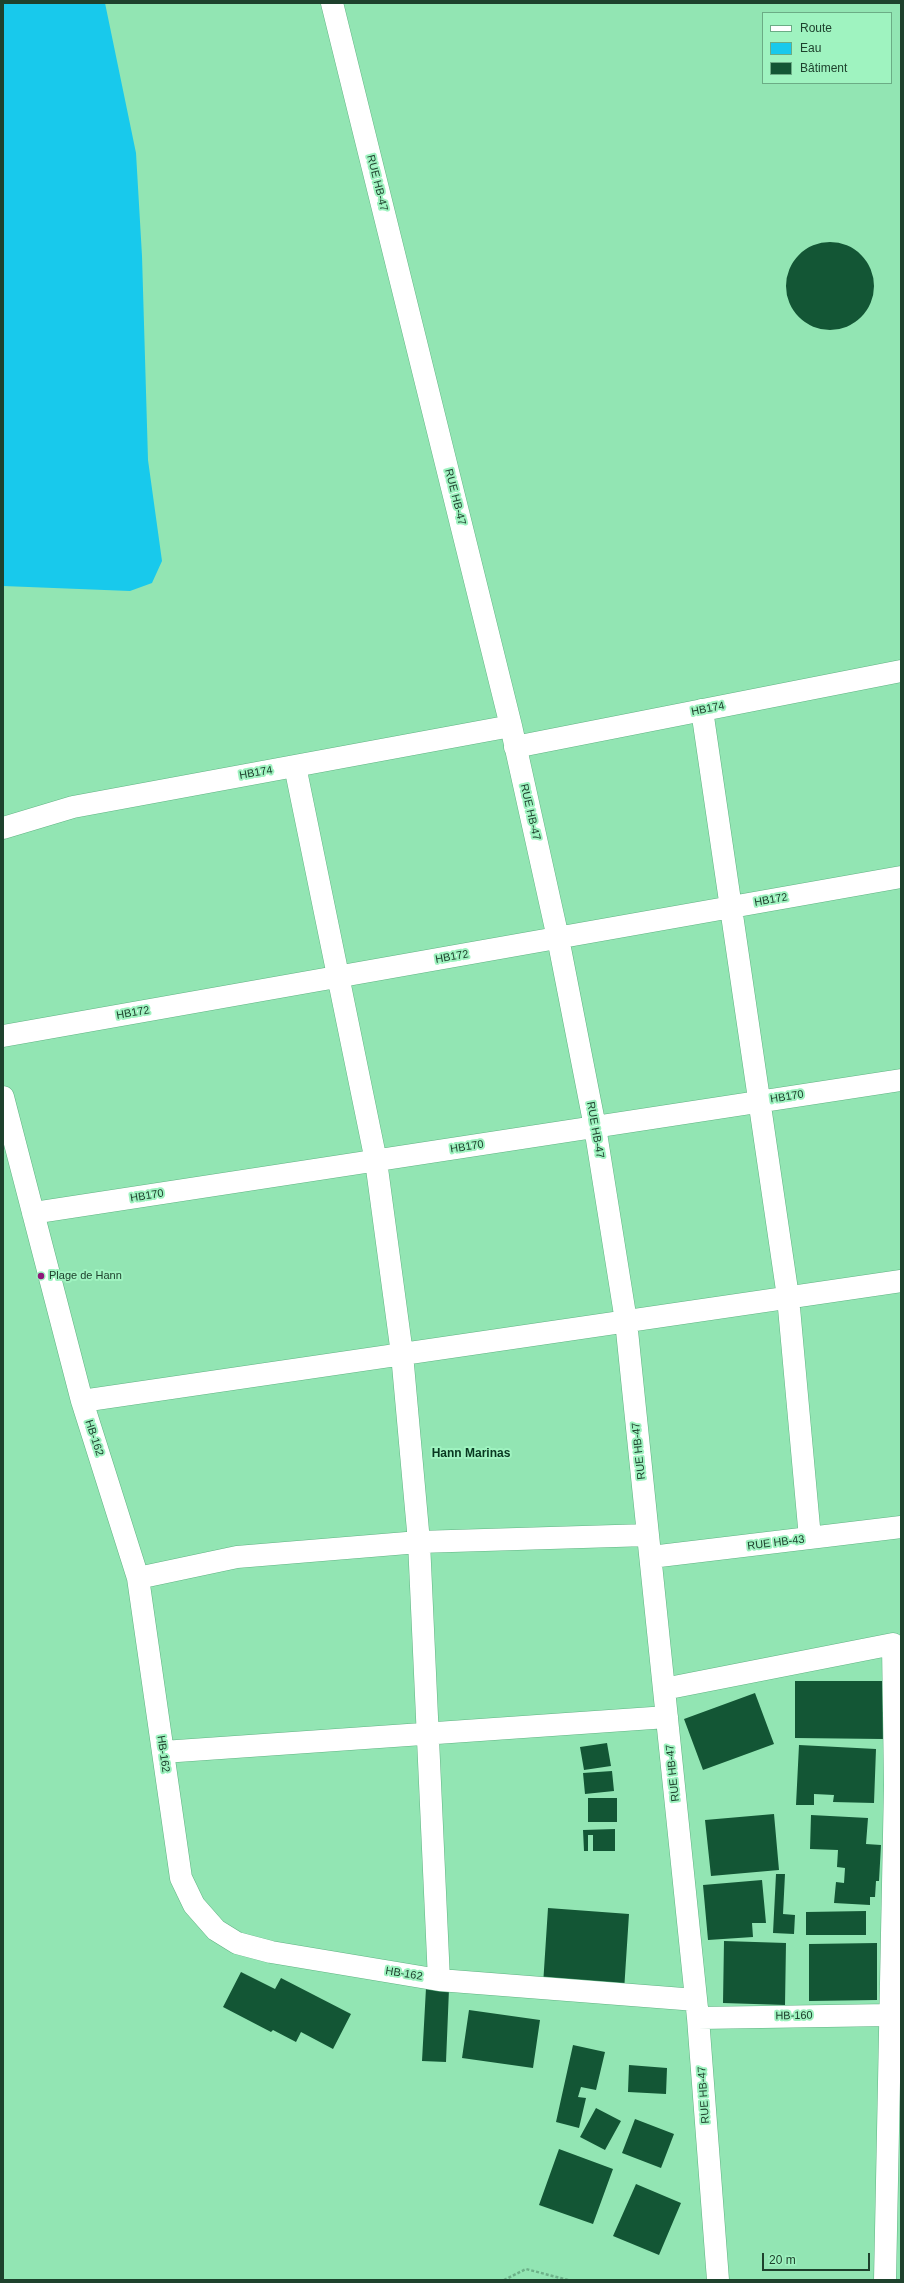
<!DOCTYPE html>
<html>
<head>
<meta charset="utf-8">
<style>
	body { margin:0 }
	#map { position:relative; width:904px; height:2283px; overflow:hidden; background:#92e5b3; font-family:Arial,sans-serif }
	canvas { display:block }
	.frame { position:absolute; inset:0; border:4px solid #1e412d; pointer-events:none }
	.legend { position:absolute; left:762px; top:12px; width:130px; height:72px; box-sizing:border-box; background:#9ff3c0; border:1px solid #6bac85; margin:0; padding:5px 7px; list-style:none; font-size:12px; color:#1e412d }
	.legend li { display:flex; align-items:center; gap:8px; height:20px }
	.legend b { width:20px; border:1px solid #6bac85 }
	.scale { position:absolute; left:762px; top:2253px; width:108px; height:18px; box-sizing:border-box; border:2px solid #1e412d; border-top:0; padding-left:5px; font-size:12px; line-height:14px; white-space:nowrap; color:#1e412d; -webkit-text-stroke:3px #9ff3c0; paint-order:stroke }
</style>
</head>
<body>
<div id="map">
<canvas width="904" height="2283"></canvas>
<div class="frame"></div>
<ul class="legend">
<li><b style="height:5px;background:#fff"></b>Route</li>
<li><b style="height:11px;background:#18c9ec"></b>Eau</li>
<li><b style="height:11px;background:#135635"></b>Bâtiment</li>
</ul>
<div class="scale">20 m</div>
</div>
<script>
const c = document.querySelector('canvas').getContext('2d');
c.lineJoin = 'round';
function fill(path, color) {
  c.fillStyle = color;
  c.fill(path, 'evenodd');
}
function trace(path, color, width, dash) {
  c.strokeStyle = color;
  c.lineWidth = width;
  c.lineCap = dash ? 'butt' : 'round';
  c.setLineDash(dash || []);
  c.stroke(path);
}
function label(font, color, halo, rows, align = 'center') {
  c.font = font + ' Arial,sans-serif';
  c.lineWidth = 4;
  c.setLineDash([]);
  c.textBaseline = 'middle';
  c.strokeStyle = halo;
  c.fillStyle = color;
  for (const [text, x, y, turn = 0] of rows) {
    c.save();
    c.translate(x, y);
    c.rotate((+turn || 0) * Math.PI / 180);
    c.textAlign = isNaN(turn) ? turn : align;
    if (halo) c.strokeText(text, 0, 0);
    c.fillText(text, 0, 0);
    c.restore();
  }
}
const water = new Path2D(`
	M 3,3 L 105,3 L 136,153 L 142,256 L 148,460 L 162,561 L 152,583 L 130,591 L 3,586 Z`);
const building = new Path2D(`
	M786 286a44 44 0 1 1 88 0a44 44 0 1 1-88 0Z
	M 795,1681 L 883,1681 L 883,1739 L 795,1738 Z
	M 755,1693 L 774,1744 L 703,1770 L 684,1719 Z
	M 607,1743 L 611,1766 L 584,1770 L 580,1747 Z
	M 799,1745 L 876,1749 L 874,1803 L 833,1802 L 834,1795 L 814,1794 L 814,1805 L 796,1805 Z
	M 612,1771 L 614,1791 L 585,1794 L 583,1773 Z
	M 588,1798 L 617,1798 L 617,1822 L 588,1822 Z
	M 774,1814 L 779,1870 L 711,1876 L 705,1820 Z
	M 811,1815 L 868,1818 L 866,1844 L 881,1845 L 879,1881 L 876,1881 L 875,1897 L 870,1897 L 870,1905 L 834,1903 L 836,1882 L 844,1883 L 845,1868 L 837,1867 L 838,1850 L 810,1849 Z
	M 615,1829 L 615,1851 L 593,1851 L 593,1835 L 588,1835 L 588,1851 L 584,1851 L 583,1830 Z
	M 776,1874 L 785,1874 L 783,1914 L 795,1915 L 794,1934 L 773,1933 Z
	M 762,1880 L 766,1923 L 752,1923 L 753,1937 L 708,1940 L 703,1885 Z
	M 548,1908 L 629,1914 L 624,1991 L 543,1985 Z
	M 866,1911 L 866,1935 L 806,1935 L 806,1912 Z
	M 724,1941 L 786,1943 L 785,2005 L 723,2003 Z
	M 877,1943 L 877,2000 L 809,2001 L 809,1944 Z
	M 241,1972 L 275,1989 L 281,1978 L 351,2014 L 333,2049 L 301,2032 L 296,2042 L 273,2030 L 271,2032 L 223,2007 Z
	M 426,1988 L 449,1989 L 446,2062 L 422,2061 Z
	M 469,2010 L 540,2020 L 533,2068 L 462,2058 Z
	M 573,2045 L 605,2052 L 596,2090 L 581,2087 L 578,2097 L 586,2098 L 579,2128 L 556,2122 Z
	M 629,2065 L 667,2068 L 666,2094 L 628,2092 Z
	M 596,2108 L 621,2121 L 605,2150 L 580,2137 Z
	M 635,2119 L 674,2134 L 661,2168 L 622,2153 Z
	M 559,2149 L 613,2169 L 593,2224 L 539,2205 Z
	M 636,2184 L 681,2203 L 659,2255 L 613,2236 Z`);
const path = new Path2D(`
	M 504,2280 L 526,2269 L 568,2280`);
const street = new Path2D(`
	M 332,3 L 511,726 L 558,938 L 595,1127 L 626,1321 L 648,1535 L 698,2018 L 718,2280
	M 702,710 L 788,1297 L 810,1538
	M 515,747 L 901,671
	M 295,766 L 376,1161 L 402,1354 L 419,1542 L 439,1980
	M 3,828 L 73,807 L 511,726
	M 3,1036 L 901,877
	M 3,1097 L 82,1401 L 138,1578 L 181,1878 L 194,1905 L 216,1930 L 237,1943 L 271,1952 L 439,1980 L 696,2000
	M 33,1213 L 901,1080
	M 82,1401 L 901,1281
	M 651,1557 L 901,1527
	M 138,1578 L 237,1557 L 419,1542 L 648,1535
	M 664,1689 L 893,1644 L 895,1785 L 885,2280
	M 163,1752 L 667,1717
	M 698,2018 L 890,2015`);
const markers = [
	[41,1276,4,"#8e1879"]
];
const streetNames = [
	["RUE HB-47",377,183,76],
	["RUE HB-47",455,497,76],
	["HB174",708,709,-11],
	["HB174",256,773,-10],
	["RUE HB-47",530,812,77],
	["HB172",771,900,-10],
	["HB172",452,957,-10],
	["HB172",133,1013,-10],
	["HB170",787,1097,-9],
	["RUE HB-47",595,1130,80],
	["HB170",467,1147,-9],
	["HB170",147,1196,-9],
	["HB-162",94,1438,72],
	["RUE HB-47",639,1451,-96],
	["RUE HB-43",776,1543,-7],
	["HB-162",163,1754,82],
	["RUE HB-47",673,1773,-96],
	["HB-162",404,1974,9],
	["HB-160",794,2016,-1],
	["RUE HB-47",704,2095,-94]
];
const poiNames = [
	["Plage de Hann",49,1276]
];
const neighbourhoodNames = [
	["Hann Marinas",471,1454]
];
fill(water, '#18c9ec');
fill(building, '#135635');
trace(street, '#60b383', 23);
trace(path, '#6db189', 2.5, [3, 2]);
trace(street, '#fff', 22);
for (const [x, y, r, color] of markers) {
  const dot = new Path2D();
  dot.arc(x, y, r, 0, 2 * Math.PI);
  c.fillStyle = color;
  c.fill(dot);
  trace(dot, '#9ff3c0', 1.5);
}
label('11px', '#1e412d', '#9ff3c0', streetNames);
label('11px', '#1e412d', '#9ff3c0', poiNames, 'left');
label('bold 12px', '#083720', '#9ff3c0', neighbourhoodNames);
</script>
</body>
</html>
